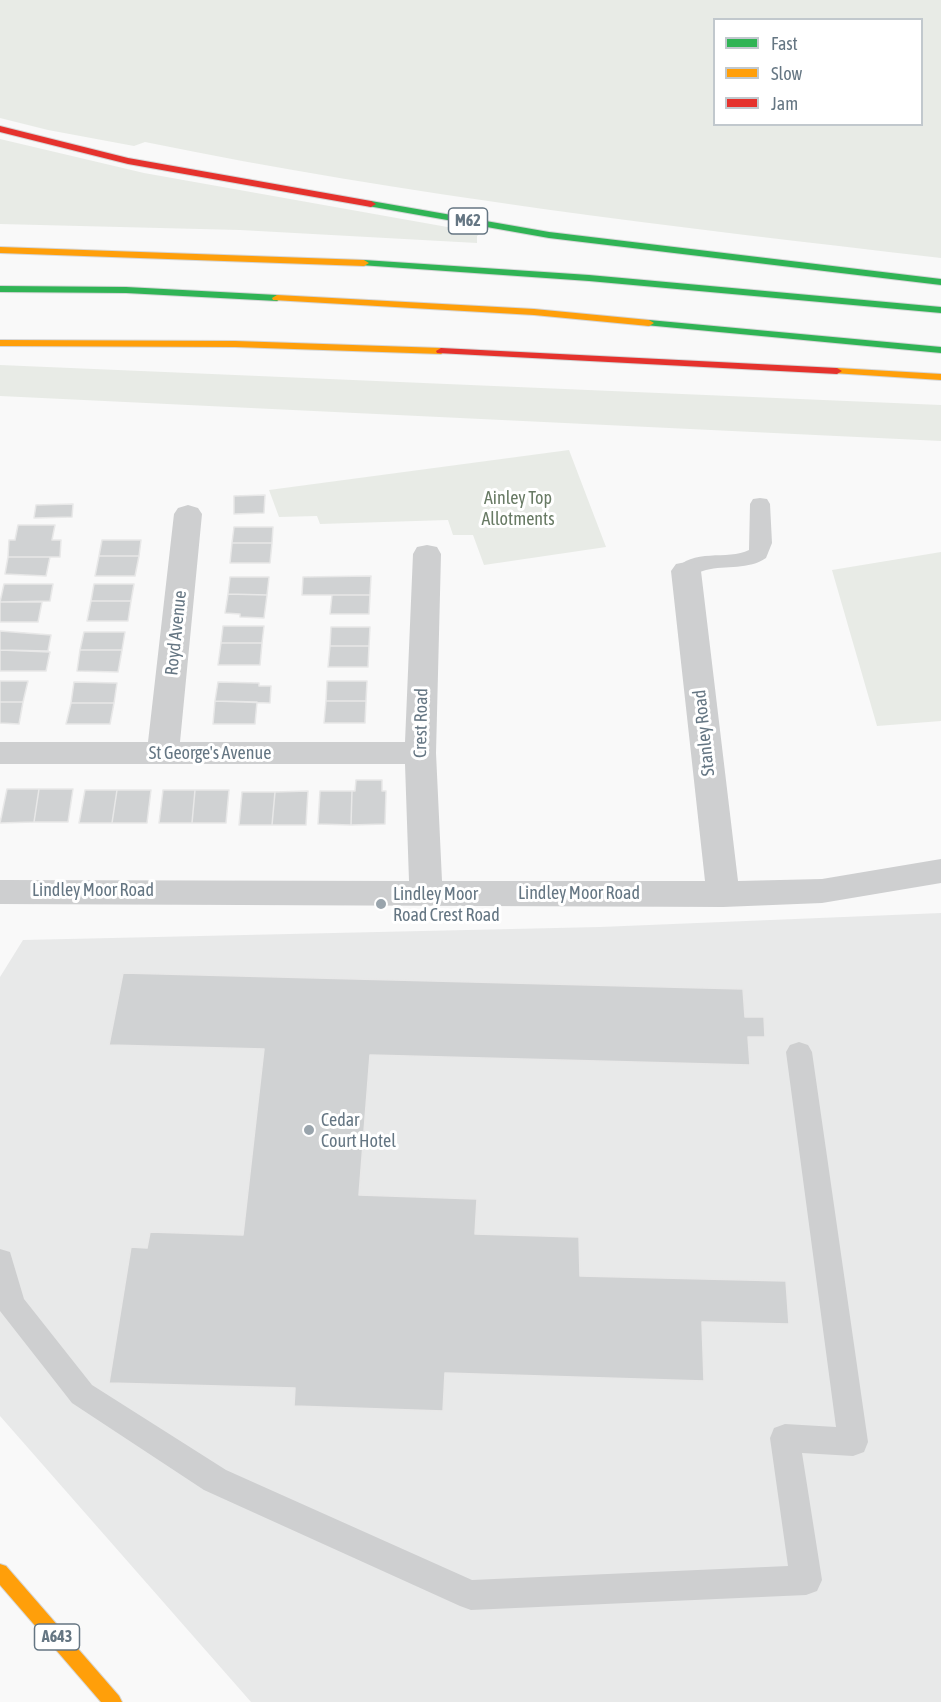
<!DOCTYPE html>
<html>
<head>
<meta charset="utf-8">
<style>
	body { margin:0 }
	#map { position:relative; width:941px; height:1702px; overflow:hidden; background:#f9f9f9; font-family:"Asap Condensed",sans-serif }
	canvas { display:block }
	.legend { position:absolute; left:713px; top:18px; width:210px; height:108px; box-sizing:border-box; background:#fff; border:2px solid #c1c8cd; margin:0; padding:8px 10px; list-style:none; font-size:18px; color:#657683 }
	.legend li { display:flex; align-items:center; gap:12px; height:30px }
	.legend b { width:30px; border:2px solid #c1c8cd }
</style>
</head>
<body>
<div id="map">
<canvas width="941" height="1702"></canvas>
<ul class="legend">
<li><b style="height:8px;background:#30b455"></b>Fast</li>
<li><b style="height:8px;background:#ff9f0a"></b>Slow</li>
<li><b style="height:8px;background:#e5322d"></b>Jam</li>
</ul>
</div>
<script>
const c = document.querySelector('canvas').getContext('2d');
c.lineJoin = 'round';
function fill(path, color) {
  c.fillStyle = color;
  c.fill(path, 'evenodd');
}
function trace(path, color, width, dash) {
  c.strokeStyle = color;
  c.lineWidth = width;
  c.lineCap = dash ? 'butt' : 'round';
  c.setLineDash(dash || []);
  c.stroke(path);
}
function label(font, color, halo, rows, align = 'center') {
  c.font = font + ' "Asap Condensed",sans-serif';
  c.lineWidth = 6;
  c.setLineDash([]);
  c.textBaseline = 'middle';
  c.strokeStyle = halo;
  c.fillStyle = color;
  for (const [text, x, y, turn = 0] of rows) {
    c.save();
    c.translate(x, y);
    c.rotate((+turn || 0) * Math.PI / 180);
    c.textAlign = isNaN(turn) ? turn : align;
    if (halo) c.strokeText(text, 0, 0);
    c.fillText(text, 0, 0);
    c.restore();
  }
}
const built = new Path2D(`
	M 941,913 L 941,1702 L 251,1702 L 0,1416 L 0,977 L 23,940 L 600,927 Z`);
const green = new Path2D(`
	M 0,0 L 941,0 L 941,258 C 675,227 407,196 145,142 L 134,146 L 48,130 L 0,118 ZM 714,20 L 922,20 L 922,124 L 714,124 Z
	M 0,139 L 144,173 L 481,233 L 477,236 L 477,243 L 240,230 L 0,224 Z
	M 0,365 L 941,405 L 941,441 L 0,396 Z
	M 569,450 L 606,547 L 484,565 L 473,535 L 453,535 L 448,520 L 320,524 L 317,516 L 279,517 L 269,490 Z
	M 941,552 L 941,721 L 877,726 L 832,570 Z`);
const building = new Path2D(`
	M 265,495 L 264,513 L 234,514 L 234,496 Z
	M 73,504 L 72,517 L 34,518 L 36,505 Z
	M 18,525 L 55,525 L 52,540 L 61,540 L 60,557 L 8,557 L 9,540 L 15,540 Z
	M 234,527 L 273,527 L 272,543 L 232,543 Z
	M 102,540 L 141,540 L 139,556 L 99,556 Z
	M 232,543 L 272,543 L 270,563 L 230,563 Z
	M 99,556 L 139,556 L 135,576 L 95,576 Z
	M 8,557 L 50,557 L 46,576 L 5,574 Z
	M 371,576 L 370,595 L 302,595 L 303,577 Z
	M 230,577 L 269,577 L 267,595 L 228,594 Z
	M 4,584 L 53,584 L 50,601 L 0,602 Z
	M 94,584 L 134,584 L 131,601 L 91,601 Z
	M 228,594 L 267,595 L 264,618 L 240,617 L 240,614 L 225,613 Z
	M 332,595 L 370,595 L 369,614 L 330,614 Z
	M 91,601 L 131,601 L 128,621 L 87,621 Z
	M 0,602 L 42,602 L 38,622 L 0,622 Z
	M 223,626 L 264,626 L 262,643 L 221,643 Z
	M 331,627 L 370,627 L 369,646 L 330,646 Z
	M 0,631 L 51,635 L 48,651 L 0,650 Z
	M 84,632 L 125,632 L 122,650 L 80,650 Z
	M 221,643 L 262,643 L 260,665 L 218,665 Z
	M 330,646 L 369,646 L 368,667 L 328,667 Z
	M 0,650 L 50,652 L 46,671 L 0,671 Z
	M 80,650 L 122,650 L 118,672 L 77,671 Z
	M 0,681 L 28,681 L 23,702 L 0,702 Z
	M 327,681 L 367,681 L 366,701 L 326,701 Z
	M 74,682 L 117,683 L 114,703 L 71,703 Z
	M 218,682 L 259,683 L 259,686 L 271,686 L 270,703 L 215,701 Z
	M 215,701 L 257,702 L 255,724 L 213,724 Z
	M 326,701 L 366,701 L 365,723 L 324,723 Z
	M 0,702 L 23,702 L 19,724 L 0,723 Z
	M 71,703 L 114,703 L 110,724 L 66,724 Z
	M 356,780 L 382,780 L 382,791 L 386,791 L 385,824 L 351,825 L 352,791 L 355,791 Z
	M 7,789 L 39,789 L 34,822 L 0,823 Z
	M 39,789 L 73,789 L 68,822 L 34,822 Z
	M 85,790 L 117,790 L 112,823 L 79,823 Z
	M 117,790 L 151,790 L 147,823 L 112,823 Z
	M 163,790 L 195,790 L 192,823 L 159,823 Z
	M 195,790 L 229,790 L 226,823 L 192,823 Z
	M 308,791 L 306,825 L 272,825 L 275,792 Z
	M 320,791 L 352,791 L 351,825 L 318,824 Z
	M 242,792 L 275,792 L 272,825 L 239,825 Z
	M 123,973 L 743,989 L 745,1017 L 764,1017 L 765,1037 L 748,1037 L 750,1065 L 370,1055 L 359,1195 L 477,1199 L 475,1234 L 579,1237 L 580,1276 L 786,1281 L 789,1324 L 702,1322 L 704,1381 L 445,1373 L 443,1411 L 294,1406 L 295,1388 L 109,1383 L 131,1247 L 147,1248 L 150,1232 L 243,1235 L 264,1049 L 109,1045 Z`);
const lane = new Path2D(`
	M 760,498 L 767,499 L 770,504 L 772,543 L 766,558 C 749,570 726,565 706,570 C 695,573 690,579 679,576 L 675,571 C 691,547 728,561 749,550 L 750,504 L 753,499 Z
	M 799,1042 L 808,1045 L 812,1052 L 868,1442 L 864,1452 L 853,1456 L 802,1453 L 822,1580 L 817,1591 L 806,1595 L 471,1610 L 460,1606 L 204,1490 L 72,1403 L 0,1311 L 0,1249 L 10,1252 L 24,1299 L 92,1385 L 226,1470 L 472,1580 L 788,1566 L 770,1438 L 774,1428 L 785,1424 L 836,1427 L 786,1052 L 790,1045 Z`);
const street = new Path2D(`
	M 188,505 L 198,508 L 202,514 L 180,742 L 405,742 L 413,554 L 417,547 L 427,545 L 437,547 L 441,554 L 436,753 L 442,881 L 705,881 L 671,571 L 676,564 L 686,562 L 696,564 L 701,571 L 738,881 L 822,879 L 941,859 L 941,883 L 822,903 L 723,907 L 0,904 L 0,880 L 409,881 L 405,764 L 0,764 L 0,742 L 148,742 L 174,514 L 178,508 Z`);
const fast = new Path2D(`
	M 371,201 L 549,232 L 941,279 L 941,285 L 549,238 L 368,206 L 366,204 Z
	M 364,260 L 589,275 L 941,307 L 941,313 L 589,281 L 360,265 L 359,263 Z
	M 0,286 L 126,287 L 277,295 L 282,298 L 277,301 L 126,293 L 0,292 Z
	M 649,320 L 941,347 L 941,353 L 645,325 L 644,323 Z`);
const slow = new Path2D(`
	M 0,247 L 364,260 L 369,263 L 364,266 L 0,253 Z
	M 277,295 L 534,309 L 649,320 L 654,323 L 649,326 L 534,315 L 273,300 L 272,298 Z
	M 0,340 L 235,341 L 441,348 L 446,351 L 441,354 L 235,347 L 0,346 Z
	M 837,368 L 941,374 L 941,380 L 833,373 L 832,371 Z
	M 0,1564 L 6,1566 L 119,1696 L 122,1702 L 101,1702 L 0,1585 Z`);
const jam = new Path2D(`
	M 0,126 L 128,158 L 371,201 L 376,204 L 371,207 L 128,164 L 0,132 Z
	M 441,348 L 837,368 L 842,371 L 837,374 L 437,353 L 436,351 Z`);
const markers = [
	[381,904,6,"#99a4ac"],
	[309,1130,6,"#99a4ac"]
];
const shields = [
	[468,221,39],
	[57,1637,45]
];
const shieldNames = [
	["M62",468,221],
	["A643",57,1637]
];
const parkNames = [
	["Ainley Top",518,498],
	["Allotments",518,519]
];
const streetNames = [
	["Royd Avenue",176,633,-84],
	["Crest Road",421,723,-89],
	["Stanley Road",704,733,-96],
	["St George's Avenue",210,753],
	["Lindley Moor Road",93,890],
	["Lindley Moor Road",579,893]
];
const poiNames = [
	["Lindley Moor",393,894],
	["Road Crest Road",393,915],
	["Cedar",321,1120],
	["Court Hotel",321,1141]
];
fill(built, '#e8e9e9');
fill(green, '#e8ebe6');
fill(building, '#d0d2d3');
trace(building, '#e8e8e8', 1.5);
trace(fast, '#d5d6d7', 2);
trace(slow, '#d5d6d7', 2);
trace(jam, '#d5d6d7', 2);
fill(lane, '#cecfd0');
fill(street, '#cecfd0');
fill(fast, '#30b455');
fill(slow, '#ff9f0a');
fill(jam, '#e5322d');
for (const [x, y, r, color] of markers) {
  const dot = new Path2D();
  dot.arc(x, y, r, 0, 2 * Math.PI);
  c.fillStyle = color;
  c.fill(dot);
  trace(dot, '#fff', 2);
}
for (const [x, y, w] of shields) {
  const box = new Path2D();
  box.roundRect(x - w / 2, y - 13, w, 26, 4.5);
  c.fillStyle = '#fff';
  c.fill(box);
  trace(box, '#657683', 1.5);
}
label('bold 16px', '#657683', null, shieldNames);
label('18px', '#687a64', '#fff', parkNames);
label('18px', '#657683', '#fff', streetNames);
label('18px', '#657683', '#fff', poiNames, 'left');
</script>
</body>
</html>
